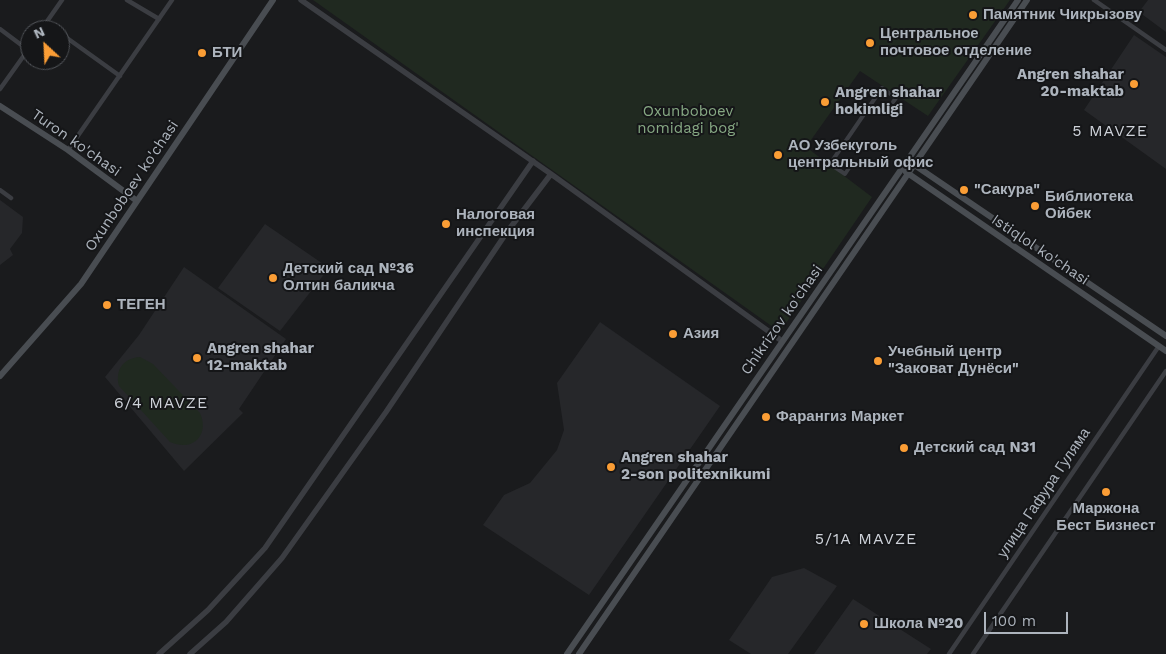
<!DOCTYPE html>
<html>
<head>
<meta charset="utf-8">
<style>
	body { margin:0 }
	#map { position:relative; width:1166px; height:654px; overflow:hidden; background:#1a1b1d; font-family:"Work Sans",sans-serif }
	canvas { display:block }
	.north { position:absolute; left:20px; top:20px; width:50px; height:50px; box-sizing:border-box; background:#151618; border:1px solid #52555a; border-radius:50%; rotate:335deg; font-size:14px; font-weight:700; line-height:20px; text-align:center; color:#adb4bd }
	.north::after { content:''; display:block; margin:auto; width:18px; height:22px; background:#fa9d35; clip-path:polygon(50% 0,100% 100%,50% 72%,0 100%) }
	.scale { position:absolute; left:984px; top:612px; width:84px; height:22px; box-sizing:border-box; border:2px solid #adb4bd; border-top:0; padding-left:6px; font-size:15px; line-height:18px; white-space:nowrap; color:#adb4bd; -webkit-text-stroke:4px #151618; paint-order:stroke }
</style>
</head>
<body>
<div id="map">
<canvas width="1166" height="654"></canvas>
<div class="north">N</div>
<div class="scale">100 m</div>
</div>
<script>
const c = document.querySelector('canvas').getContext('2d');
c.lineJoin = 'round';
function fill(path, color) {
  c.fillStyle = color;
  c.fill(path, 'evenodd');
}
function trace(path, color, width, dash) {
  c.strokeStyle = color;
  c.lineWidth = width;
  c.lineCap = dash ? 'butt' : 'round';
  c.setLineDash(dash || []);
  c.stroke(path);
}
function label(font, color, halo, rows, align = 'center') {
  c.font = font + ' "Work Sans",sans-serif';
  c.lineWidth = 4;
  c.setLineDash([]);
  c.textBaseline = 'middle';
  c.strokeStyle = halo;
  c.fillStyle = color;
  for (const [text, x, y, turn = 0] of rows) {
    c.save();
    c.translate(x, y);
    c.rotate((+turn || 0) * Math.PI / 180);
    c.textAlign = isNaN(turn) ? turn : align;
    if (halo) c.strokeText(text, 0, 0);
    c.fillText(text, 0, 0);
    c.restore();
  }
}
const built = new Path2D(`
	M 1148,0 L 1166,0 L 1166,32 L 1139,12 Z
	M 1134,35 L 1166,57 L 1166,169 L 1084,110 Z
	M 0,200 L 23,217 L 22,233 L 10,249 L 13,255 L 0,265 Z
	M 265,224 L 329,268 L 280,331 L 218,288 Z
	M 184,267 L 286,339 L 239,409 L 243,413 L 184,471 L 105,377 L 139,335 Z
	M 600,322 L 720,406 L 589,595 L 483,525 L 504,495 L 530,483 L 557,450 L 564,430 L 557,383 Z
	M 804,568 L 837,586 L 788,654 L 751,654 L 729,640 L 772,577 Z
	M 853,599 L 931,649 L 927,654 L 814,654 Z`);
const green = new Path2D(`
	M 313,0 L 1010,0 L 928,116 L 860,71 L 806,147 L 872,197 L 780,332 Z
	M 140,357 L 153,364 L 200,413 C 210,436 192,452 170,442 L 119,386 C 115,370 123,358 140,357 Z`);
const pedestrian = new Path2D(`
	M 849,168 L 845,174 L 830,164 L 882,88 L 896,98 L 893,102`);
const minor = new Path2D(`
	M 127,0 L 159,19
	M 1094,0 L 1166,50
	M 46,23 L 56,30
	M 0,29 L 28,50
	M 41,30 L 62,0
	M 60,33 L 120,76
	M 0,89 L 30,47
	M 68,150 L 172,0
	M 0,190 L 11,198
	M 949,654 L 1159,346
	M 973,654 L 1166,371`);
const tertiary = new Path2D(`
	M 301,0 L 551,174 L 782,341
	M 159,654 L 208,610 L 265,548 L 533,161
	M 190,654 L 226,622 L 282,558 L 386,412 L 507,232 L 551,174`);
const secondary = new Path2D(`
	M 0,106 L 68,150 L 137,201
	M 913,164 L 1166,336
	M 906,172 L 1166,351
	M 0,376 L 81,284 L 273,0
	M 567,654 L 1018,0
	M 579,654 L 1027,0`);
const markers = [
	[973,15,5,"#fa9d35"],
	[870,43,5,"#fa9d35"],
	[202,53,5,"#fa9d35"],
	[1134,84,5,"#fa9d35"],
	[825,102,5,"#fa9d35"],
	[778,155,5,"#fa9d35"],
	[964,190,5,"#fa9d35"],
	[1035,206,5,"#fa9d35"],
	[446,224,5,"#fa9d35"],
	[273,278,5,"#fa9d35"],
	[107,305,5,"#fa9d35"],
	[673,334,5,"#fa9d35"],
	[197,358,5,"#fa9d35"],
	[878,361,5,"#fa9d35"],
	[766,417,5,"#fa9d35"],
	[904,448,5,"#fa9d35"],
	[611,467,5,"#fa9d35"],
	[1106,492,5,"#fa9d35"],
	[864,624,5,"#fa9d35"]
];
const poiNames = [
	["Памятник Чикрызову",983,15],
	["Центральное",880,34],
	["почтовое отделение",880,51],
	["БТИ",212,53],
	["Angren shahar",1124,75,"right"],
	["20-maktab",1124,92,"right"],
	["Angren shahar",835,93],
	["hokimligi",835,110],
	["АО Узбекуголь",788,146],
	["центральный офис",788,163],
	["\"Сакура\"",974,190],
	["Библиотека",1045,197],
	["Ойбек",1045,214],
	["Налоговая",456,215],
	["инспекция",456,232],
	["Детский сад №36",283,269],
	["Олтин баликча",283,286],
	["ТЕГЕН",117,305],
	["Азия",683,334],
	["Angren shahar",207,349],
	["12-maktab",207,366],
	["Учебный центр",888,352],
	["\"Заковат Дунёси\"",888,369],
	["Фарангиз Маркет",776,417],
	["Детский сад N31",914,448],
	["Angren shahar",621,458],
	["2-son politexnikumi",621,475],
	["Маржона",1106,509,"center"],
	["Бест Бизнест",1106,526,"center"],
	["Школа №20",874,624]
];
const parkNames = [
	["Oxunboboev",688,112],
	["nomidagi bog'",688,129]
];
const streetNames = [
	["Turon ko'chasi",76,143,35],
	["Oxunboboev ko'chasi",132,186,-56],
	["Istiqlol ko'chasi",1040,250,34],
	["Chikrizov ko'chasi",782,320,-55],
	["улица Гафура Гуляма",1044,493,-56]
];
const neighbourhoodNames = [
	["5 MAVZE",1110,131],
	["6/4 MAVZE",161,403],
	["5/1A MAVZE",866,539]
];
fill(built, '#26272a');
fill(green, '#202920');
trace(pedestrian, '#3b3d42', 4);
trace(minor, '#3b3d42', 4.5);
trace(tertiary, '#3b3d42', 5.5);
trace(secondary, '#494d52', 6);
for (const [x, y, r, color] of markers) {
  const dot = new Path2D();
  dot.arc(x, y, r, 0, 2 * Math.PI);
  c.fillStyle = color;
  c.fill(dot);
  trace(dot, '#151618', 2);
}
label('bold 15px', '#adb4bd', '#151618', poiNames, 'left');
label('15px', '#86a883', '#151618', parkNames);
label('15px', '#adb4bd', '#151618', streetNames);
c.letterSpacing = '1px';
label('16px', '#ced2d9', '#151618', neighbourhoodNames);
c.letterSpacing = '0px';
</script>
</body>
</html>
